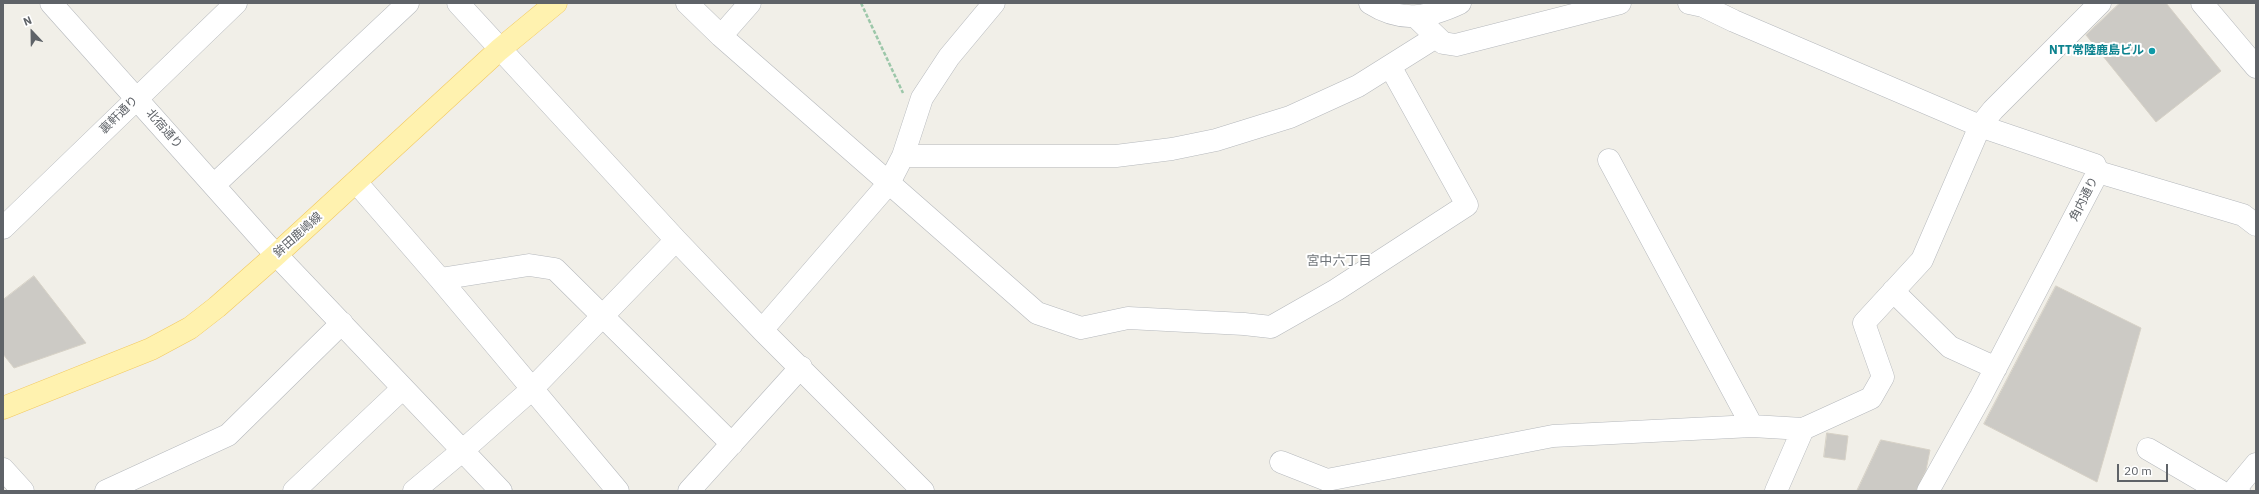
<!DOCTYPE html>
<html>
<head>
<meta charset="utf-8">
<style>
	body { margin:0 }
	#map { position:relative; width:2259px; height:494px; overflow:hidden; background:#f1efe8; font-family:"IBM Plex Sans",sans-serif }
	canvas { display:block }
	.frame { position:absolute; inset:0; border:4px solid #5f6368; pointer-events:none }
	.north { position:absolute; left:12px; top:12px; width:40px; height:40px; -webkit-text-stroke:3px #fff; paint-order:stroke; rotate:338deg; font-size:11px; font-weight:700; line-height:16px; text-align:center; color:#5f6368 }
	.north::after { content:''; display:block; margin:auto; width:14px; height:18px; background:#5f6368; clip-path:polygon(50% 0,100% 100%,50% 72%,0 100%) }
	.scale { position:absolute; left:2117px; top:464px; width:51px; height:18px; box-sizing:border-box; border:2px solid #5f6368; border-top:0; padding-left:5px; font-size:12px; line-height:14px; white-space:nowrap; color:#5f6368; -webkit-text-stroke:3px #fff; paint-order:stroke }
</style>
</head>
<body>
<div id="map">
<canvas width="2259" height="494"></canvas>
<div class="frame"></div>
<div class="north">N</div>
<div class="scale">20 m</div>
</div>
<script>
const c = document.querySelector('canvas').getContext('2d');
c.lineJoin = 'round';
function fill(path, color) {
  c.fillStyle = color;
  c.fill(path, 'evenodd');
}
function trace(path, color, width, dash) {
  c.strokeStyle = color;
  c.lineWidth = width;
  c.lineCap = dash ? 'butt' : 'round';
  c.setLineDash(dash || []);
  c.stroke(path);
}
function label(font, color, halo, rows, align = 'center') {
  c.font = font + ' "IBM Plex Sans","Noto Sans JP",sans-serif';
  c.lineWidth = 4;
  c.setLineDash([]);
  c.textBaseline = 'middle';
  c.strokeStyle = halo;
  c.fillStyle = color;
  for (const [text, x, y, turn = 0] of rows) {
    c.save();
    c.translate(x, y);
    c.rotate((+turn || 0) * Math.PI / 180);
    c.textAlign = isNaN(turn) ? turn : align;
    if (halo) c.strokeText(text, 0, 0);
    c.fillText(text, 0, 0);
    c.restore();
  }
}
const building = new Path2D(`
	M 2120,3 L 2166,3 L 2221,71 L 2156,122 L 2086,35 Z
	M 34,276 L 86,343 L 14,368 L 3,354 L 3,300 Z
	M 2056,286 L 2141,328 L 2097,482 L 1984,424 Z
	M 1827,433 L 1848,436 L 1845,460 L 1824,457 Z
	M 1881,440 L 1930,450 L 1926,470 L 1916,491 L 1857,491 Z`);
const path = new Path2D(`
	M 861,3 L 903,93`);
const minor = new Path2D(`
	M 51,3 L 266,244 L 501,491
	M 458,3 L 676,240 L 762,330 L 923,491
	M 687,3 L 721,36 L 889,183 L 903,156 L 922,98 L 949,57 L 994,3
	M 1370,3 C 1401,23 1428,18 1460,3
	M 1689,3 L 1703,6 L 1734,21 L 1980,126 L 1922,260 L 1864,323 L 1883,377 L 1871,398 L 1803,429 L 1776,491
	M 2202,3 L 2256,67
	M 1416,17 L 1443,43 L 1456,45 L 1620,3
	M 721,36 L 750,3
	M 903,156 L 1116,156 L 1172,149 L 1216,140 L 1290,117 L 1358,86 L 1436,37
	M 1609,160 L 1752,426
	M 2098,172 L 2243,215 L 2256,225
	M 356,182 L 440,279 L 618,491
	M 214,185 L 408,3
	M 3,228 L 236,3
	M 440,279 L 529,265 L 555,269 L 732,444
	M 1893,291 L 1950,347 L 1996,368
	M 762,330 L 889,183 L 1037,313 L 1081,328 L 1128,318 L 1244,324 L 1271,327 L 1336,290 L 1467,205 L 1390,66
	M 2148,449 L 2220,491
	M 1281,462 L 1327,480 L 1553,436 L 1752,426 L 1803,429
	M 3,469 L 23,491
	M 106,491 L 228,435 L 342,323
	M 294,491 L 403,388
	M 414,491 L 462,451 L 531,390 L 676,240
	M 689,491 L 801,367
	M 1928,491 L 1981,396 L 2098,172 L 2095,165 L 1980,126 L 1993,110 L 2100,3
	M 2239,491 L 2236,488 L 2256,464`);
const major = new Path2D(`
	M 3,408 L 151,349 L 190,328 L 217,307 L 276,255 L 499,50 L 556,3`);
const markers = [
	[2152,51,4,"#0f9aa8"]
];
const cultureNames = [
	["NTT常陸鹿島ビル",2144,51]
];
const streetNames = [
	["裏軒通り",119,115,-44],
	["北宿通り",164,129,49],
	["角内通り",2084,199,-63],
	["鉾田鹿嶋線",298,235,-42]
];
const neighbourhoodNames = [
	["宮中六丁目",1339,261]
];
fill(building, '#cccac5');
trace(building, '#d6d1c6', 1);
trace(minor, '#b5b8bc', 23);
trace(major, '#f2c960', 23);
trace(path, '#9cc7a9', 2.5, [4, 2]);
trace(minor, '#fff', 22);
trace(major, '#fff2af', 22);
for (const [x, y, r, color] of markers) {
  const dot = new Path2D();
  dot.arc(x, y, r, 0, 2 * Math.PI);
  c.fillStyle = color;
  c.fill(dot);
  trace(dot, '#fff', 1.5);
}
label('bold 12px', '#0d838f', '#fff', cultureNames, 'right');
label('12px', '#5f6368', '#fff', streetNames);
label('13px', '#70757a', '#fff', neighbourhoodNames);
</script>
</body>
</html>
